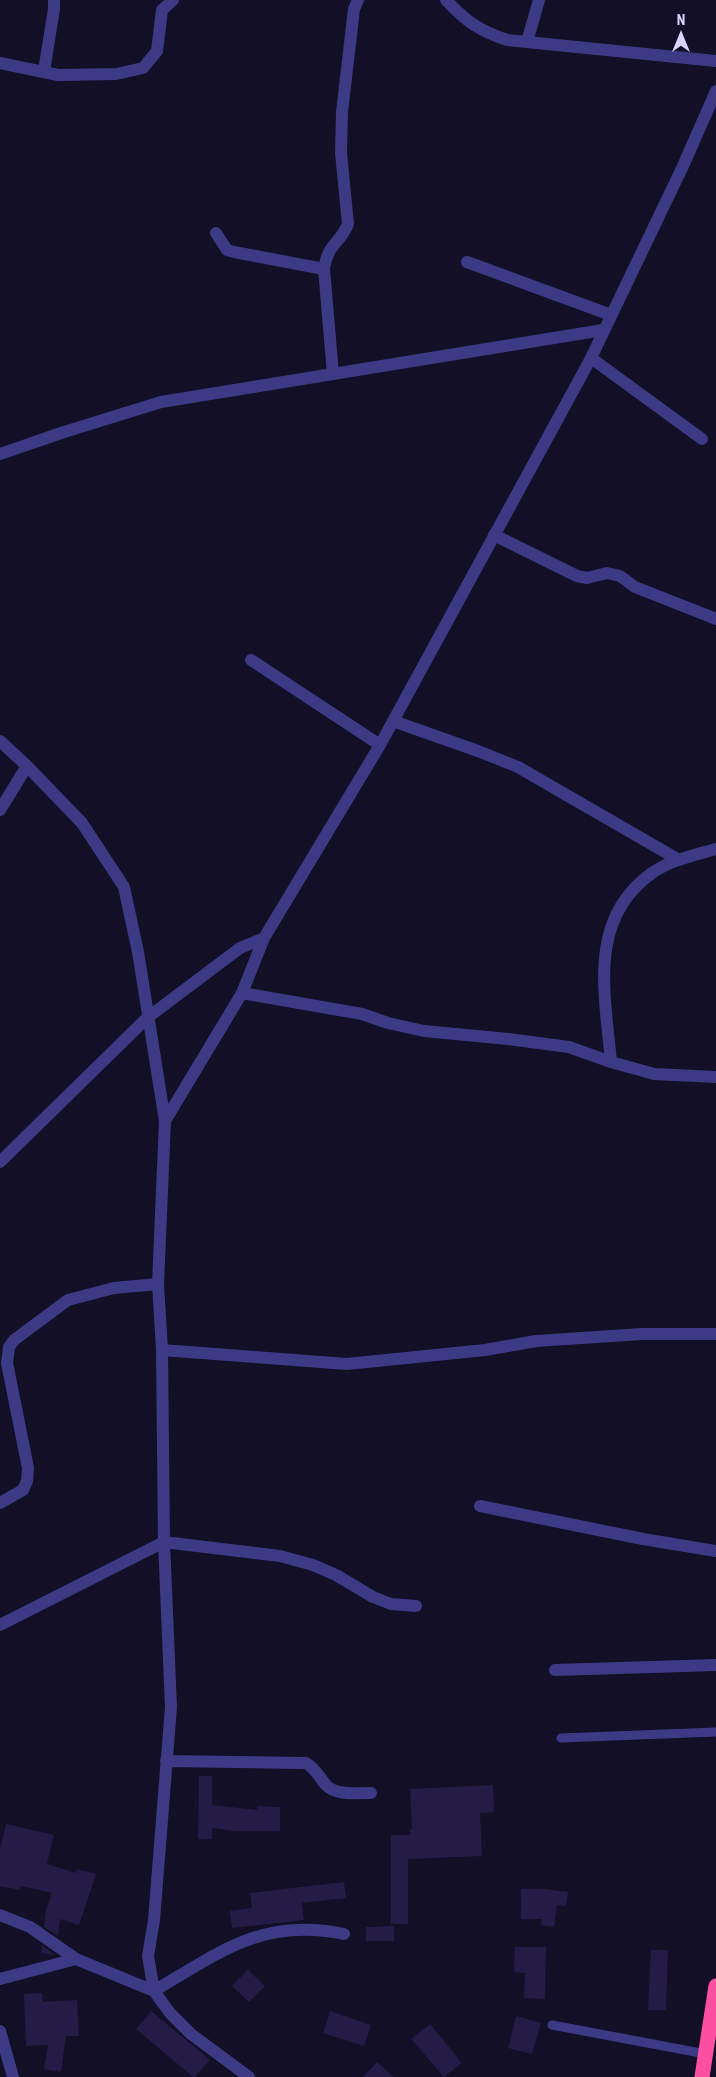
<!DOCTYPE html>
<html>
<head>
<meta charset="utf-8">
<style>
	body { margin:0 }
	#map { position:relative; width:716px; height:2077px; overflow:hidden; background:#130f26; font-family:"Roboto Condensed",sans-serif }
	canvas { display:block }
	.north { position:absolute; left:656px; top:10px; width:50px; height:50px; -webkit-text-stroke:4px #130f26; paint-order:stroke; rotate:0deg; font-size:14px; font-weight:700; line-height:20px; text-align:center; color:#d9d4ff }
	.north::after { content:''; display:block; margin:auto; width:18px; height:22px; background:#d9d4ff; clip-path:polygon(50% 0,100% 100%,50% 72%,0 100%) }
</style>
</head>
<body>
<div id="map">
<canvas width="716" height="2077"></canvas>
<div class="north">N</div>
</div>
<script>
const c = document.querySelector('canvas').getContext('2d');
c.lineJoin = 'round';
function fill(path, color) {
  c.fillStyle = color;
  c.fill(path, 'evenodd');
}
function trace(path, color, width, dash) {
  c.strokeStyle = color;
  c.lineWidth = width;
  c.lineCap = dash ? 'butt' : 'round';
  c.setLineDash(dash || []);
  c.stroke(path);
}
const building = new Path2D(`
	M 199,1776 L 212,1776 L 212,1805 L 257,1810 L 257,1806 L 280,1807 L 280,1831 L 235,1831 L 212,1828 L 212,1839 L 198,1839 Z
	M 493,1785 L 494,1812 L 480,1813 L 482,1856 L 408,1859 L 408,1924 L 391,1924 L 391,1835 L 410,1835 L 410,1829 L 412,1829 L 410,1789 Z
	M 6,1824 L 54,1835 L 47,1864 L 76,1873 L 77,1869 L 96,1874 L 79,1925 L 60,1919 L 58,1936 L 44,1927 L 46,1910 L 52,1893 L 21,1886 L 20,1890 L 0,1886 L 0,1849 Z
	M 344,1882 L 346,1898 L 302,1903 L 304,1920 L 232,1928 L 230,1911 L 252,1908 L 250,1893 Z
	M 521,1889 L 546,1889 L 568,1892 L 566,1906 L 557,1905 L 554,1927 L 541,1925 L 542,1919 L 521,1919 Z
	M 394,1926 L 394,1941 L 366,1941 L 366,1927 Z
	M 42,1945 L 55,1955 L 41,1953 Z
	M 515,1947 L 546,1947 L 545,1999 L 524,1998 L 525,1973 L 514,1972 Z
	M 651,1950 L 668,1950 L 666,2010 L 648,2010 Z
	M 248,1970 L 265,1986 L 249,2002 L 232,1986 Z
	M 42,1993 L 43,2002 L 77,2000 L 79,2036 L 66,2036 L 61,2072 L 44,2069 L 48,2045 L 26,2046 L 24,1994 Z
	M 151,2011 L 210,2060 L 195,2077 L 193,2077 L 136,2029 Z
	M 330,2011 L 371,2025 L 364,2046 L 323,2033 Z
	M 516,2016 L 541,2023 L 532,2054 L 508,2048 Z
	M 430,2024 L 462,2063 L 444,2077 L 411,2039 Z
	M 377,2062 L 394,2077 L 363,2077 Z`);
const lane = new Path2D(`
	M 561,1738 L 716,1732
	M 552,2025 L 706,2054`);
const street = new Path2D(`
	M 446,0 C 467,22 478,30 507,40 L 716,61
	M 527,42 L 539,0
	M 0,63 L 58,75 L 116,74 L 143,68 L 157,51 L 162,10 L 173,0
	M 44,71 L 54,9 L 54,0
	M 216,233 L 227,250 L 234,252 L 324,269
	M 467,262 L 611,315
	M 591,358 L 702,439
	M 333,374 L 324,269 C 328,243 340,244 348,224 L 341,153 L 342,112 L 354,9 L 358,0
	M 0,454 L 61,433 L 161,402 L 603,330
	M 494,535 L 577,576 L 587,578 L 607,573 L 620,576 L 635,587 L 716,619
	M 251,660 L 380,745
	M 393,721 L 478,751 L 518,767 L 679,860
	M 0,741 L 27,766 L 82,823 L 124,887 L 138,952 L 165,1121 L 158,1284 L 162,1350 L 164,1542 L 171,1707 L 154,1920 L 148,1956 L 154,1991 L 170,2013 L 191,2034 L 249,2077
	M 0,810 L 27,766
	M 242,993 L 362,1014 L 388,1023 L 424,1031 L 508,1039 L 569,1047 L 611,1062 L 654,1074 L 716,1077
	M 611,1062 C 605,994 587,919 652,873 C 671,860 695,855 716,849
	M 165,1121 L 242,993 L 264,938 L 380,745 L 591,358 L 683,166 L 716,91
	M 0,1162 L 147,1018 L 240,948 L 264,938
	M 162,1350 L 347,1364 L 485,1350 L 536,1341 L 642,1334 L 716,1334
	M 0,1503 L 23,1490 L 27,1481 L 28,1468 L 7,1363 L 9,1347 L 14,1340 L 68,1300 L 114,1288 L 158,1284
	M 480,1506 L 643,1539 L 716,1551
	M 0,1625 L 164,1542 L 280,1556 L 313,1565 L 336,1575 L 373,1597 L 391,1604 L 416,1606
	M 555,1670 L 716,1665
	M 166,1761 L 306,1763 C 315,1768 319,1776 325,1784 C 335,1796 356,1793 371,1793
	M 0,1915 L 30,1927 L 76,1959 L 154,1991 C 220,1952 263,1917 344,1934
	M 0,1979 L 76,1959
	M 0,2031 L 13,2077`);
const highway = new Path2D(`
	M 702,2077 L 716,1986`);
fill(building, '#241b47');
trace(lane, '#3d3a85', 9);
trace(street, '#3d3a85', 12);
trace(highway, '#ff4fa3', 15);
</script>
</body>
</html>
